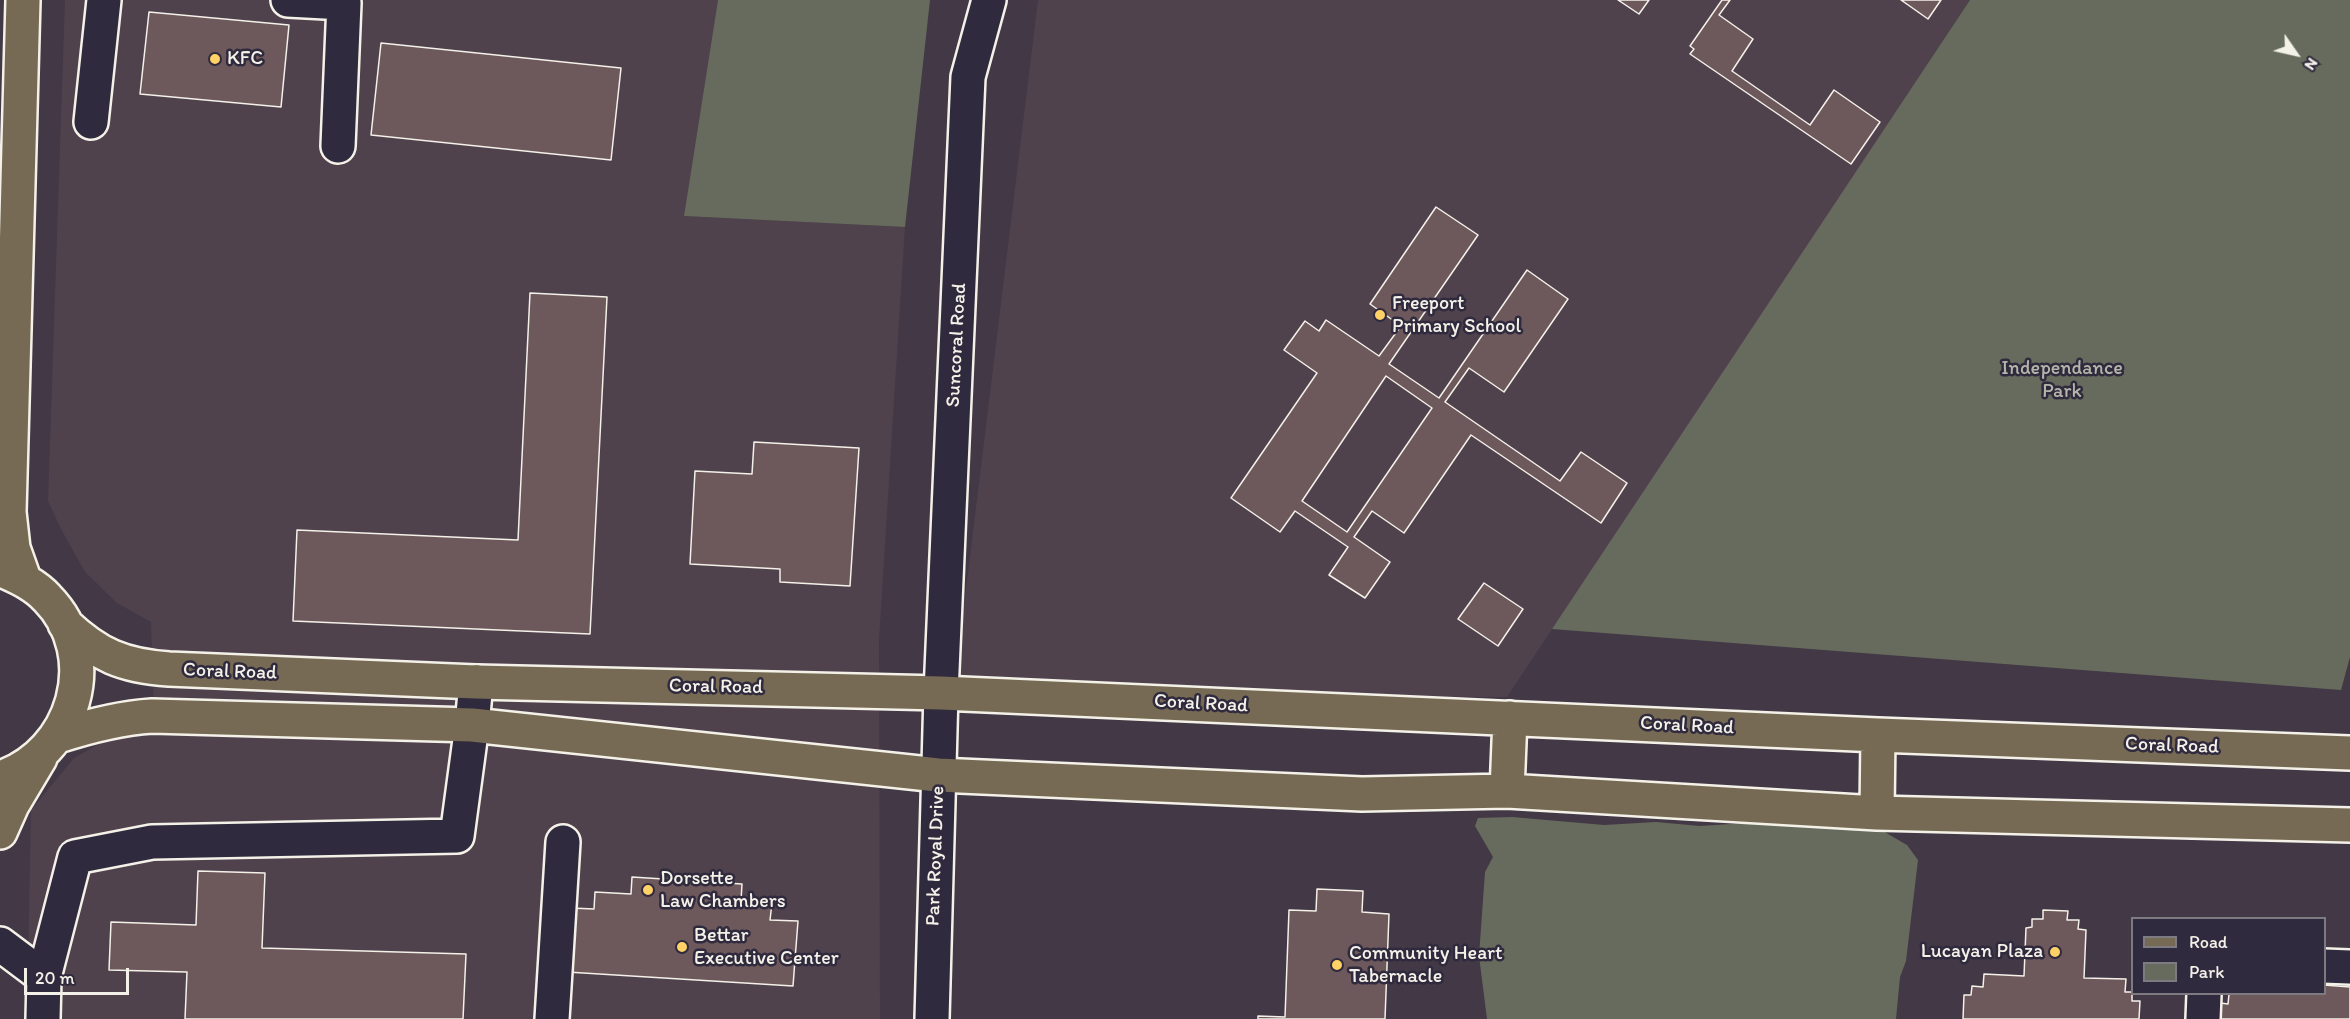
<!DOCTYPE html>
<html>
<head>
<meta charset="utf-8">
<style>
	body { margin:0 }
	#map { position:relative; width:2350px; height:1019px; overflow:hidden; background:#423846; font-family:Itim,sans-serif }
	canvas { display:block }
	.legend { position:absolute; left:2131px; top:917px; width:195px; height:78px; box-sizing:border-box; background:#2f2a3d; border:2px solid #7e7a81; margin:0; padding:8px 10px; list-style:none; font-size:18px; color:#f4f1e8 }
	.legend li { display:flex; align-items:center; gap:12px; height:30px }
	.legend b { width:30px; border:2px solid #7e7a81 }
	.north { position:absolute; left:2266px; top:24px; width:60px; height:60px; -webkit-text-stroke:4px #2f2a3d; paint-order:stroke; rotate:124deg; font-size:16px; font-weight:700; line-height:24px; text-align:center; color:#f4f1e8 }
	.north::after { content:''; display:block; margin:auto; width:21px; height:27px; background:#f4f1e8; clip-path:polygon(50% 0,100% 100%,50% 72%,0 100%) }
	.scale { position:absolute; left:24px; top:968px; width:105px; height:27px; box-sizing:border-box; border:3px solid #f4f1e8; border-top:0; padding-left:8px; font-size:18px; line-height:21px; white-space:nowrap; color:#f4f1e8; -webkit-text-stroke:4px #2f2a3d; paint-order:stroke }
</style>
</head>
<body>
<div id="map">
<canvas width="2350" height="1019"></canvas>
<ul class="legend">
<li><b style="height:8px;background:#776a54"></b>Road</li>
<li><b style="height:16px;background:#676b5d"></b>Park</li>
</ul>
<div class="north">N</div>
<div class="scale">20 m</div>
</div>
<script>
const c = document.querySelector('canvas').getContext('2d');
c.lineJoin = 'round';
function fill(path, color) {
  c.fillStyle = color;
  c.fill(path, 'evenodd');
}
function trace(path, color, width, dash) {
  c.strokeStyle = color;
  c.lineWidth = width;
  c.lineCap = dash ? 'butt' : 'round';
  c.setLineDash(dash || []);
  c.stroke(path);
}
function label(font, color, halo, rows, align = 'center') {
  c.font = font + ' Itim,sans-serif';
  c.lineWidth = 5;
  c.setLineDash([]);
  c.textBaseline = 'middle';
  c.strokeStyle = halo;
  c.fillStyle = color;
  for (const [text, x, y, turn = 0] of rows) {
    c.save();
    c.translate(x, y);
    c.rotate((+turn || 0) * Math.PI / 180);
    c.textAlign = isNaN(turn) ? turn : align;
    if (halo) c.strokeText(text, 0, 0);
    c.fillText(text, 0, 0);
    c.restore();
  }
}
const built = new Path2D(`
	M 65,0 L 718,0 L 684,216 L 905,227 L 879,640 L 880,1019 L 27,1019 L 31,810 L 74,758 L 104,741 L 138,733 L 155,733 L 151,622 L 117,603 L 85,572 L 61,529 L 48,501 Z
	M 1038,0 L 1970,0 L 1507,697 L 953,696 Z`);
const green = new Path2D(`
	M 718,0 L 930,0 L 905,227 L 684,216 Z
	M 1970,0 L 2350,0 L 2350,657 L 2341,690 L 1552,629 Z
	M 1512,817 L 1604,825 L 1656,822 L 1700,826 L 1824,818 L 1876,827 L 1907,845 L 1918,860 L 1906,961 L 1900,977 L 1896,1019 L 1487,1019 L 1479,956 L 1485,872 L 1493,857 L 1475,826 L 1478,818 Z`);
const building = new Path2D(`
	M 1618,0 L 1649,0 L 1639,14 Z
	M 1722,0 L 1730,0 L 1719,15 L 1753,39 L 1732,71 L 1810,125 L 1834,90 L 1880,122 L 1851,164 L 1690,54 L 1694,49 L 1690,46 Z
	M 1901,0 L 1941,0 L 1928,19 Z
	M 149,12 L 289,25 L 281,107 L 140,94 Z
	M 381,43 L 621,68 L 611,160 L 371,135 Z
	M 1436,207 L 1478,235 L 1389,364 L 1439,398 L 1527,270 L 1568,299 L 1504,392 L 1469,368 L 1445,402 L 1560,481 L 1581,452 L 1627,483 L 1601,523 L 1471,435 L 1404,533 L 1372,511 L 1354,537 L 1390,562 L 1365,598 L 1329,575 L 1348,547 L 1295,511 L 1280,532 L 1231,498 L 1317,373 L 1284,350 L 1305,321 L 1319,331 L 1326,320 L 1379,356 L 1401,326 L 1370,304 ZM 1386,376 L 1432,408 L 1347,532 L 1302,501 Z
	M 530,293 L 607,297 L 590,634 L 293,621 L 297,530 L 518,540 Z
	M 754,442 L 859,448 L 850,586 L 780,582 L 780,569 L 690,564 L 695,471 L 752,474 Z
	M 1484,583 L 1523,609 L 1498,646 L 1458,619 Z
	M 198,871 L 265,873 L 262,948 L 466,954 L 463,1019 L 185,1019 L 187,972 L 109,970 L 111,922 L 196,925 Z
	M 632,877 L 742,884 L 741,901 L 772,903 L 770,920 L 798,921 L 793,986 L 567,972 L 571,908 L 594,909 L 595,892 L 631,894 Z
	M 1317,889 L 1363,891 L 1362,912 L 1389,914 L 1385,1019 L 1258,1019 L 1258,1016 L 1285,1017 L 1289,910 L 1316,911 Z
	M 2043,910 L 2068,911 L 2067,920 L 2079,920 L 2078,929 L 2086,930 L 2084,978 L 2126,979 L 2125,992 L 2132,992 L 2132,1001 L 2140,1001 L 2139,1019 L 1963,1019 L 1964,995 L 1971,995 L 1972,986 L 1983,987 L 1984,974 L 2024,976 L 2026,928 L 2032,927 L 2032,919 L 2043,919 Z
	M 2324,985 L 2350,987 L 2350,1019 L 2212,1019 L 2213,1002 L 2228,1004 L 2229,994 L 2324,994 Z`);
const minor = new Path2D(`
	M 288,0 L 344,3 L 338,146
	M 91,122 L 104,0
	M 0,944 L 44,977
	M 2324,966 L 2350,967
	M 43,1019 L 44,977 L 75,857 L 152,842 L 457,836 L 472,725 L 476,682
	M 552,1019 L 563,842
	M 932,1019 L 941,693 L 968,77 L 989,0
	M 2203,1019 L 2204,994`);
const major = new Path2D(`
	M 23,0 L 9,512 L 13,548 L 24,579
	M 65,624 C 98,655 123,666 169,669 L 476,682 L 941,693 L 1878,735 L 2350,753
	M 58,736 C 89,726 119,718 152,716 L 472,725 L 938,775 L 1362,794 L 1507,791 L 1877,813 L 2350,825
	M 0,778 C 74,754 104,656 47,598 C 35,585 20,578 4,571
	M 1507,791 L 1510,718
	M 1877,813 L 1878,735
	M 0,832 L 12,805 L 40,758`);
const markers = [
	[215,59,6,"#ffd166"],
	[1380,315,6,"#ffd166"],
	[648,890,6,"#ffd166"],
	[682,947,6,"#ffd166"],
	[2055,952,6,"#ffd166"],
	[1337,965,6,"#ffd166"]
];
const poiNames = [
	["KFC",227,59],
	["Freeport",1392,304],
	["Primary School",1392,327],
	["Dorsette",660,879],
	["Law Chambers",660,902],
	["Bettar",694,936],
	["Executive Center",694,959],
	["Lucayan Plaza",2043,952,"right"],
	["Community Heart",1349,954],
	["Tabernacle",1349,977]
];
const streetNames = [
	["Suncoral Road",957,345,-87],
	["Coral Road",230,672,2],
	["Coral Road",716,687,1],
	["Coral Road",1201,704,3],
	["Coral Road",1687,726,3],
	["Coral Road",2172,746,2],
	["Park Royal Drive",936,856,-88]
];
const parkNames = [
	["Independance",2062,369],
	["Park",2062,392]
];
fill(built, '#4f424d');
fill(green, '#676b5d');
fill(building, '#6d585c');
trace(building, '#f4f1e8', 1.5);
trace(minor, '#f4f1e8', 38);
trace(major, '#f4f1e8', 38);
trace(minor, '#2f2a3d', 33);
trace(major, '#776a54', 33);
for (const [x, y, r, color] of markers) {
  const dot = new Path2D();
  dot.arc(x, y, r, 0, 2 * Math.PI);
  c.fillStyle = color;
  c.fill(dot);
  trace(dot, '#2f2a3d', 2);
}
label('20px', '#f4f1e8', '#2f2a3d', poiNames, 'left');
label('20px', '#f4f1e8', '#2f2a3d', streetNames);
label('20px', '#b5b5a9', '#2f2a3d', parkNames);
</script>
</body>
</html>
